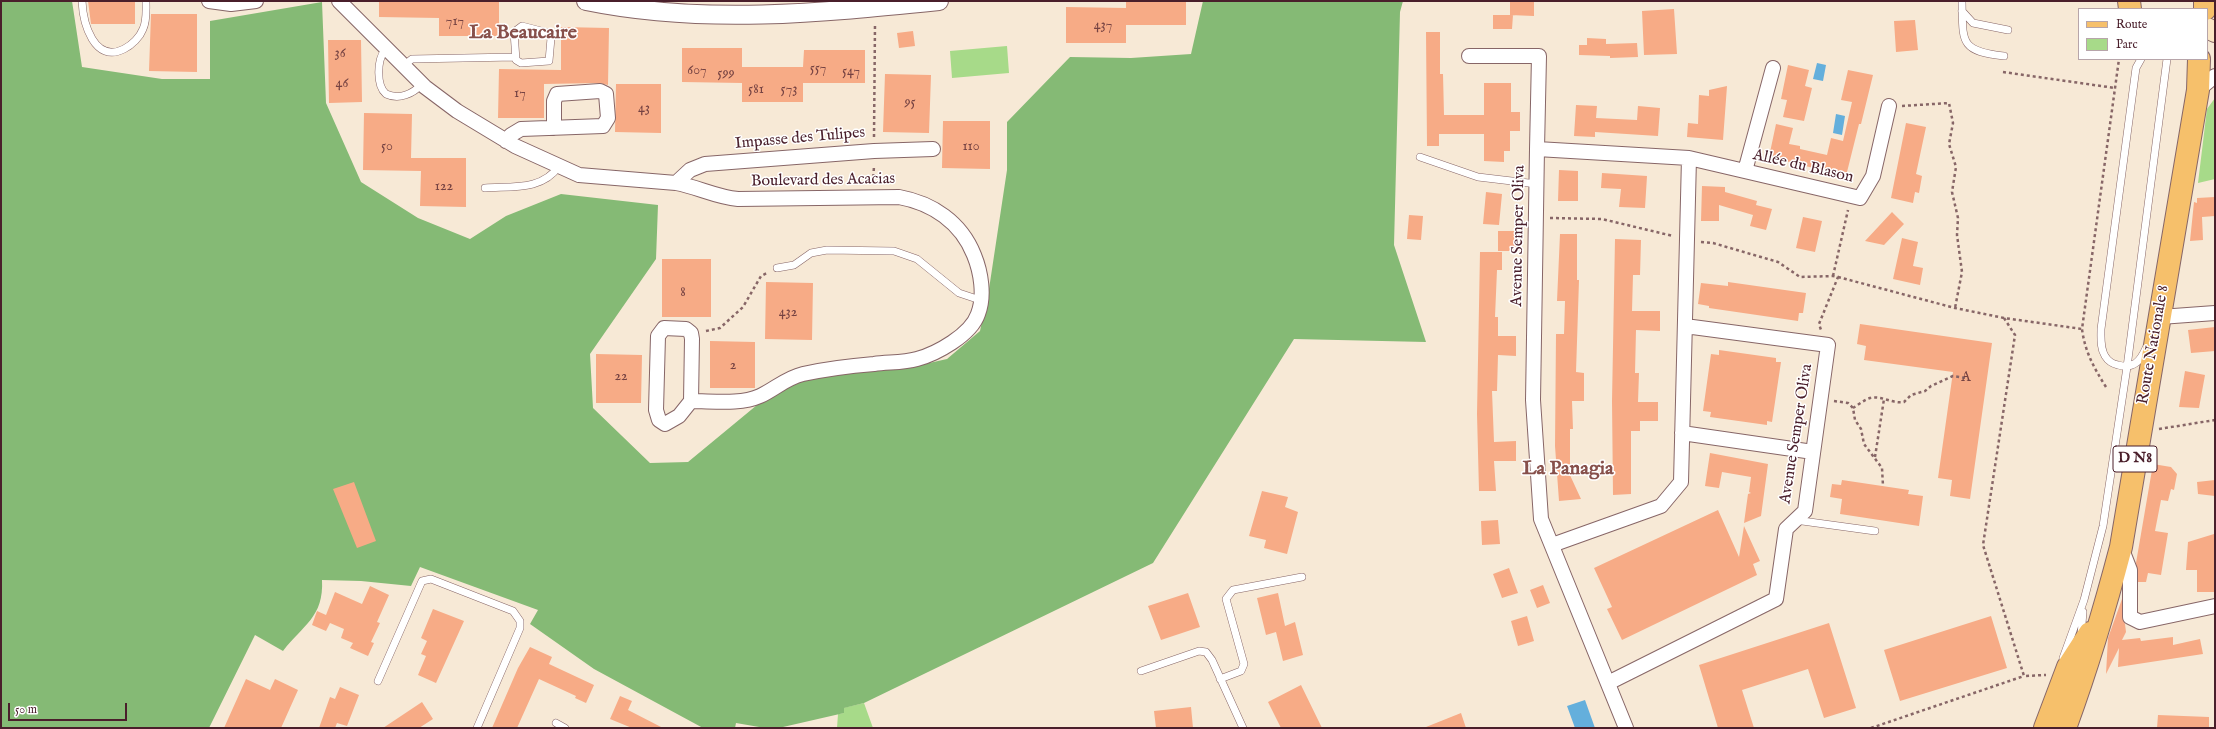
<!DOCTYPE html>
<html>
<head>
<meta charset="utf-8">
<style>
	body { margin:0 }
	#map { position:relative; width:2216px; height:729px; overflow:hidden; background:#f7e9d6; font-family:"IM FELL English",serif }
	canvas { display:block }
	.frame { position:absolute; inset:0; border:2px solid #4a1f2b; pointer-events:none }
	.legend { position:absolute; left:2078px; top:8px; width:130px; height:52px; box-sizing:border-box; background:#fff; border:1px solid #b7a5aa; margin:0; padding:5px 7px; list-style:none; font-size:12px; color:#4a1f2b }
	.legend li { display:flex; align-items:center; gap:8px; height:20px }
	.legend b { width:20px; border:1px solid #b7a5aa }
	.scale { position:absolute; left:8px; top:703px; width:119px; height:18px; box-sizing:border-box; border:2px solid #4a1f2b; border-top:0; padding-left:5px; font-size:12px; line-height:14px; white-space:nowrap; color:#4a1f2b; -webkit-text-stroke:3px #fff; paint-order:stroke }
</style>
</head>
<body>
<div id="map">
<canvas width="2216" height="729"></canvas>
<div class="frame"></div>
<ul class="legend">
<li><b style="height:5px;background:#f6c06b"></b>Route</li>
<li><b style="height:11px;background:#a7da89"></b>Parc</li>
</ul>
<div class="scale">50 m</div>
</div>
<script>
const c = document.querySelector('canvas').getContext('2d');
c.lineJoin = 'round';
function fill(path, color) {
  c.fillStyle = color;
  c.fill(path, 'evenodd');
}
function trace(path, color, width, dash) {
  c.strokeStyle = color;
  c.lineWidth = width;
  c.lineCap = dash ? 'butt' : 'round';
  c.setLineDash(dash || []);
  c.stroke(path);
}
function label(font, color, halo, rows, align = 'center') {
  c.font = font + ' "IM FELL English",serif';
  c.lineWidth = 3;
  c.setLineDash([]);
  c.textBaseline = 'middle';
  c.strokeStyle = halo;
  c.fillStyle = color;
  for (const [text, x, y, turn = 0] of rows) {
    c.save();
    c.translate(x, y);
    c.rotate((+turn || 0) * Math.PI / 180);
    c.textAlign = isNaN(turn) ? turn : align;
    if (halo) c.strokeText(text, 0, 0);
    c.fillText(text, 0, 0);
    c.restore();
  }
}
const green = new Path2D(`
	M 1007,46 L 1009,73 L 952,78 L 950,51 Z
	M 2215,98 L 2215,179 L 2198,183 L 2207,109 Z
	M 864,703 L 873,728 L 837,728 L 838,714 L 844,713 L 843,708 Z`);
const forest = new Path2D(`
	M 1,1 L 72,1 L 82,67 L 162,79 L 210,79 L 210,21 L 322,2 L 326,103 L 361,182 L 418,218 L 470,239 L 506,216 L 561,194 L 658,205 L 656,259 L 590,354 L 593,408 L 650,463 L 688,462 L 780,386 L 842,364 L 907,368 L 947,359 L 980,331 L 989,289 L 1007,170 L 1007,122 L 1070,57 L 1131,58 L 1191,54 L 1203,1 L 1403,1 L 1400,12 L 1394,245 L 1426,342 L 1294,339 L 1153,563 L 864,703 L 844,708 L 844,713 L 783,727 L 765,728 L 736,723 L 735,728 L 703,728 L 594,669 L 530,624 L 538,610 L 420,567 L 411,586 L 361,581 L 322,580 C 324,617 303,625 283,651 L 255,635 L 209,728 L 1,728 Z`);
const water = new Path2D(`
	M 1817,63 L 1826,65 L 1823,81 L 1813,79 Z
	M 1836,114 L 1845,116 L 1842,135 L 1833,133 Z
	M 1585,700 L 1595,728 L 1575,728 L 1567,706 Z`);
const building = new Path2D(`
	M 88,1 L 135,1 L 135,24 L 91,24 Z
	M 379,1 L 499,1 L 499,36 L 439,36 L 439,18 L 379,17 Z
	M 1126,1 L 1186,1 L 1186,25 L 1126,25 L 1126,43 L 1066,43 L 1066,7 L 1126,8 Z
	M 1510,1 L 1534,1 L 1534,16 L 1510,15 Z
	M 1674,9 L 1677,54 L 1644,55 L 1642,11 Z
	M 151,14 L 197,14 L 197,72 L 149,71 Z
	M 1493,15 L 1513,15 L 1512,29 L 1493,29 Z
	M 1915,20 L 1918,50 L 1896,52 L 1894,21 Z
	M 561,27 L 609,28 L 608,85 L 599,83 L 544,84 L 544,118 L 498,118 L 499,69 L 561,70 Z
	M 913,31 L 915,46 L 899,48 L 897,33 Z
	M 1426,32 L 1440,32 L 1440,74 L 1443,74 L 1444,115 L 1484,115 L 1484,83 L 1511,83 L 1511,112 L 1520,112 L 1520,131 L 1510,131 L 1510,151 L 1504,151 L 1504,162 L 1484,161 L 1484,134 L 1439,134 L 1439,146 L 1427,146 Z
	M 1587,38 L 1606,39 L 1606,44 L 1637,43 L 1638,57 L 1610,58 L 1610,56 L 1579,55 L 1579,45 L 1587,45 Z
	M 328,40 L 361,40 L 362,102 L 329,103 Z
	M 682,48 L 742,48 L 742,67 L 803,67 L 804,50 L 865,50 L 865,83 L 803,83 L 803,102 L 742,102 L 742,83 L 682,82 Z
	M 1788,65 L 1809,70 L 1805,86 L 1812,88 L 1804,121 L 1783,117 L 1787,100 L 1781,99 Z
	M 1848,70 L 1873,75 L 1861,124 L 1859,124 L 1846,176 L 1769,157 L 1776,124 L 1793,128 L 1789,144 L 1800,146 L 1800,149 L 1827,155 L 1831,138 L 1843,141 L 1852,102 L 1841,100 Z
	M 885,74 L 931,75 L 929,133 L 883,132 Z
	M 616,84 L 661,84 L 661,133 L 615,132 Z
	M 1727,86 L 1723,140 L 1687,137 L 1688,123 L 1698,124 L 1699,95 L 1709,96 L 1709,90 Z
	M 1576,105 L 1597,106 L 1596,118 L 1637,120 L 1638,106 L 1660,108 L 1658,136 L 1595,132 L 1595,137 L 1574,136 Z
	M 364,113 L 412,114 L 411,158 L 466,158 L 466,207 L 420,206 L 421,171 L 363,170 Z
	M 943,121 L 990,121 L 990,169 L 942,168 Z
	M 1906,123 L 1926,127 L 1916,174 L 1922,176 L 1919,193 L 1915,192 L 1913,203 L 1891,198 Z
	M 1559,170 L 1578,171 L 1578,201 L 1558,201 Z
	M 1602,173 L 1647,176 L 1645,208 L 1619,207 L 1621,189 L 1601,188 Z
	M 1702,186 L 1725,187 L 1725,192 L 1757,201 L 1756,205 L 1772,209 L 1766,230 L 1750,226 L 1753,215 L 1719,205 L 1719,221 L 1701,221 Z
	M 1486,192 L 1502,194 L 1499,225 L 1483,224 Z
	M 2215,197 L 2215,216 L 2202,217 L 2203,240 L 2190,241 L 2194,202 L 2197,203 L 2197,198 Z
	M 1892,212 L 1904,224 L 1884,245 L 1865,241 Z
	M 1409,215 L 1423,216 L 1421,240 L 1407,239 Z
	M 1803,217 L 1822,221 L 1815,252 L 1796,248 Z
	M 1498,231 L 1518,231 L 1518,251 L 1498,251 Z
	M 1560,234 L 1577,234 L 1577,280 L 1579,280 L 1576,372 L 1584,373 L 1584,401 L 1572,401 L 1573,429 L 1570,429 L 1570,472 L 1569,473 L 1581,499 L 1559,501 L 1555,446 L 1556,334 L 1564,334 L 1565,301 L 1557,301 Z
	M 1902,238 L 1918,242 L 1913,266 L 1923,268 L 1920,285 L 1893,279 Z
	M 1615,239 L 1641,240 L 1640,275 L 1633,275 L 1632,311 L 1660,311 L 1660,331 L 1636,330 L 1635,373 L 1639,373 L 1638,402 L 1658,402 L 1658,421 L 1640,421 L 1640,431 L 1631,431 L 1631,494 L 1613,495 L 1612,401 Z
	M 1480,252 L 1502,252 L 1502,270 L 1497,270 L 1495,317 L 1498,317 L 1498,336 L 1516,336 L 1516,356 L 1498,355 L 1497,391 L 1492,391 L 1494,442 L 1516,441 L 1516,461 L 1494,461 L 1496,491 L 1479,491 L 1477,414 Z
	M 662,259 L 711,259 L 711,317 L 662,317 Z
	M 766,282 L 813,283 L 812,340 L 765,339 Z
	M 1728,282 L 1806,293 L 1803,313 L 1799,313 L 1798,321 L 1709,308 L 1709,306 L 1698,304 L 1701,283 L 1728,286 Z
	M 1860,324 L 1992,343 L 1970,499 L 1950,496 L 1952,480 L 1938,478 L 1953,372 L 1864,360 L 1866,346 L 1857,344 Z
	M 2215,327 L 2215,351 L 2191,353 L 2188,330 Z
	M 710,341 L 755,342 L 755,388 L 710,388 Z
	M 1719,350 L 1776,358 L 1776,362 L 1781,362 L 1772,422 L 1767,421 L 1767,425 L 1710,417 L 1711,412 L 1703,411 L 1711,354 L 1719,355 Z
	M 596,354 L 642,355 L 641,403 L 596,403 Z
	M 2185,371 L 2205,375 L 2199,408 L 2179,407 Z
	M 1710,453 L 1768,464 L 1761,516 L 1744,523 L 1748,494 L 1751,493 L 1749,492 L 1751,477 L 1722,472 L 1719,488 L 1705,486 Z
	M 2153,464 L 2171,467 L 2177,474 L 2174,490 L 2171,489 L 2168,501 L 2161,500 L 2155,531 L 2168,533 L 2161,575 L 2148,573 L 2146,582 L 2138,582 L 2136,563 Z
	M 1842,480 L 1909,490 L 1908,494 L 1923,496 L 1919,526 L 1840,514 L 1842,499 L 1830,497 L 1832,484 L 1841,485 Z
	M 2215,480 L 2215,496 L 2198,494 L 2197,482 Z
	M 354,482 L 376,541 L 357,548 L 333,489 Z
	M 1262,491 L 1288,497 L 1285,507 L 1298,512 L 1287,554 L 1264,548 L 1266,540 L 1249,536 Z
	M 1718,510 L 1739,557 L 1744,526 L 1760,561 L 1753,564 L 1757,575 L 1622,640 L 1607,609 L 1612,607 L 1594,568 Z
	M 1498,520 L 1500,544 L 1482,545 L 1481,521 Z
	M 2214,534 L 2215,592 L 2197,592 L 2197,570 L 2186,570 L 2188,542 Z
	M 1509,568 L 1518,593 L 1502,598 L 1493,574 Z
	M 1543,585 L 1550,603 L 1537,608 L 1530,590 Z
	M 370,586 L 389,595 L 377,622 L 380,623 L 371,642 L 374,643 L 368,656 L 350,648 L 353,643 L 341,638 L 344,629 L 330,623 L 326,631 L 312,625 L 317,611 L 326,615 L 335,592 L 362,604 Z
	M 1188,593 L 1200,627 L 1161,640 L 1148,606 Z
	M 1278,593 L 1285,626 L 1295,622 L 1303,655 L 1283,661 L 1276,632 L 1266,635 L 1257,598 Z
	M 2122,599 L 2122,617 L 2125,624 L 2126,632 L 2122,640 L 2140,638 L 2141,641 L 2173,637 L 2173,645 L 2200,639 L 2203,654 L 2118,667 L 2119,648 L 2106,674 L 2108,638 Z
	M 433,609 L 464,621 L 436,683 L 418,675 L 426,656 L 421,654 L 427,641 L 421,638 Z
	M 1527,616 L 1534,641 L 1518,646 L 1511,621 Z
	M 1991,616 L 2007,668 L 1900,701 L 1884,650 Z
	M 1829,623 L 1856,708 L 1824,718 L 1808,669 L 1742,690 L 1754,728 L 1718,728 L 1699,665 Z
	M 530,647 L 552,657 L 549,664 L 594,685 L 586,703 L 575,698 L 576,696 L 539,679 L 517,728 L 492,728 L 518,668 Z
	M 246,679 L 270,690 L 275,679 L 298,690 L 281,728 L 224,728 Z
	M 1301,685 L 1322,728 L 1281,728 L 1268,702 Z
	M 340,687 L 359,695 L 347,726 L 337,723 L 335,728 L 319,728 L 330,697 L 335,699 Z
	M 620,696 L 632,701 L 628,710 L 663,728 L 632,728 L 610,719 Z
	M 422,702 L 433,719 L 419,728 L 383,728 Z
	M 1191,707 L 1193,728 L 1156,728 L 1154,711 Z
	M 1461,713 L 1466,728 L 1426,728 L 1426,727 Z
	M 2158,715 L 2209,717 L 2209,728 L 2157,728 Z`);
const path = new Path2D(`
	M 2003,72 L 2115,88
	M 1902,106 L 1949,103 L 1953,123 L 1949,144 L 1956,167 L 1952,192 L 1958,218 L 1957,235 L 1962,272 L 1955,308
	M 874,137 L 875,24
	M 873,183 L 874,166
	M 1550,218 L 1602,219 L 1673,236
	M 1701,242 L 1713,243 L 1778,262 L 1800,277 L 1833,276 L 1838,277 L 1819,324 L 1821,330
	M 1833,276 L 1848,210
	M 1838,277 L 1955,308 L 2004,318 L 2082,329
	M 2004,318 L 2015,335 L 1983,545 L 2024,676 L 2046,675
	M 706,331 L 720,328 L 743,307 L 761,276 L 767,273
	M 2106,387 C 2094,368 2085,352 2082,329 L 2119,59
	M 1834,401 L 1848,403 L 1853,408 L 1855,420 L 1861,429 L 1864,444 L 1882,468 L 1883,486
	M 1853,408 C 1858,405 1864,400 1870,398 C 1881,395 1892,404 1904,402 L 1911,395 L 1925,391 L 1931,386 L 1953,376 L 1966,378
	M 2159,429 L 2215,420
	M 1875,457 L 1884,399
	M 1871,728 L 2024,676`);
const service = new Path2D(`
	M 82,1 C 83,23 94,64 124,49 C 132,45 140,37 143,29 C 147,21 146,10 146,1
	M 1962,1 C 1963,42 1959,51 2004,56
	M 1962,11 L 1973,23 L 2008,30
	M 522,26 L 549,33 L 551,38 L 549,61 L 521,63 L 516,60 L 514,32 Z
	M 385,50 C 377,60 376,85 386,94 C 399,100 413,94 422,84
	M 2141,59 L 2136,68 L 2101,329 C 2101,338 2100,348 2105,356 C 2108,361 2113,364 2118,365 C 2133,369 2140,362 2146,348
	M 403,66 L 412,59 L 515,57
	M 1420,157 L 1478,177 L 1537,184
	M 485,188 C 511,186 542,191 559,166
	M 777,268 L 794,265 L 811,253 L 827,250 L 894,251 L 917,259 L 959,293 L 980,300
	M 1795,520 L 1875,531
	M 2081,635 L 2083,612
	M 2063,658 L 2084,600 L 2103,526 L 2127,367 L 2167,59
	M 1141,671 L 1199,651 L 1206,652 L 1212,660 L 1243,728
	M 1220,679 L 1241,671 L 1244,664 L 1226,599 L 1233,590 L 1302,577
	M 378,681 L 422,581 L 431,579 L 513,611 L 520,621 L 520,628 L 477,728
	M 556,723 L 565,728`);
const minor = new Path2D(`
	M 209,1 L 231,4 L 256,1
	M 339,1 L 425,87 L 457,111 L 515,146 L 579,175 L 676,183 C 698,187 716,197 738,199 L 899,197 C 932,203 961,222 974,255 C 981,272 985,296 978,314 C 971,335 936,354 917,359 C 903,363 888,362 874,364 C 850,366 826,369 803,374 C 786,378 775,389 760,396 C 740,405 713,401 691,401
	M 1469,56 L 1539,56 L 1537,149
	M 2198,90 L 2215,76
	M 506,141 L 511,135 L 521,129 L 603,126 L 608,118 L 606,94 L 600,91 L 557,94 L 554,101 L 554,128
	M 1689,158 L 1860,198 L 1873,176 L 1889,106
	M 1745,171 L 1773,68
	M 676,183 L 690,170 L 705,164 L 874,151 L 933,149
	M 2160,317 L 2215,313
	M 664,328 L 686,329 L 691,333 L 692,339 L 691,401 L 679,416 L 665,424 L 659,420 L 656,410 L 658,336 Z
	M 1682,433 L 1813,452
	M 1552,545 L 1661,506 L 1681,482 L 1689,158 L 1537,149 L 1533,400 L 1541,519 L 1626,728
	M 2121,547 L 2130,570 L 2130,617 L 2140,622 L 2215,606
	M 1608,683 L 1776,599 L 1786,529 L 1805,511 L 1828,345 L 1685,326`);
const tertiary = new Path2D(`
	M 586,1 C 703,25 821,13 939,1`);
const secondary = new Path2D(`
	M 2207,28 L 2215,32`);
const primary = new Path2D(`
	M 2129,1 L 2130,9
	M 2205,1 L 2205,9
	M 2045,728 L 2068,667 L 2090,633
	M 2065,728 C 2087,668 2105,608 2121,547 L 2198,90 L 2199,59`);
const numberNames = [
	["717",455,22],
	["437",1103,26],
	["36",340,54],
	["557",818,69],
	["607",697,71],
	["547",851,72],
	["599",726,74],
	["46",342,84],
	["581",756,90],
	["573",789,90],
	["17",520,94],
	["95",910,103],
	["43",644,109],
	["50",387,147],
	["110",971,147],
	["122",444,187],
	["8",683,293],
	["432",788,313],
	["2",733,366],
	["22",621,377],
	["A",1966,378]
];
const shields = [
	[2135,459,44]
];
const shieldNames = [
	["D N8",2135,459]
];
const streetNames = [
	["Impasse des Tulipes",800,139,-5],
	["Allée du Blason",1803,167,13],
	["Boulevard des Acacias",823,181,-1],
	["Avenue Semper Oliva",1519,236,-89],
	["Route Nationale 8",2154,345,-80],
	["Avenue Semper Oliva",1797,434,-81]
];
const districtNames = [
	["La Beaucaire",523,34],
	["La Panagia",1568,470]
];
fill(green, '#a7da89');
fill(forest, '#85ba75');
fill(water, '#64afdc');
fill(building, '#f7ab86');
trace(service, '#876667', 8);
trace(minor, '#876667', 16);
trace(tertiary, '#876667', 20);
trace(secondary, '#876667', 22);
trace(primary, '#876667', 24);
trace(path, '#876667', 2.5, [3, 3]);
trace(service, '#fff', 7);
trace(minor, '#fff', 14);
trace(tertiary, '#fff', 18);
trace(secondary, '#fbe6c4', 20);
trace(primary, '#f6c06b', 22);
label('14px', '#754242', null, numberNames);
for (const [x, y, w] of shields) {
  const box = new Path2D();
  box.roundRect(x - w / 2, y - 13, w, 26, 3);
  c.fillStyle = '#fff';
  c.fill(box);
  trace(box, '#4a1f2b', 1);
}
label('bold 15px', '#4a1f2b', null, shieldNames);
label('16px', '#4a1f2b', '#fff', streetNames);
label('bold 20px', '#87504b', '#fff', districtNames);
</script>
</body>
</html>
